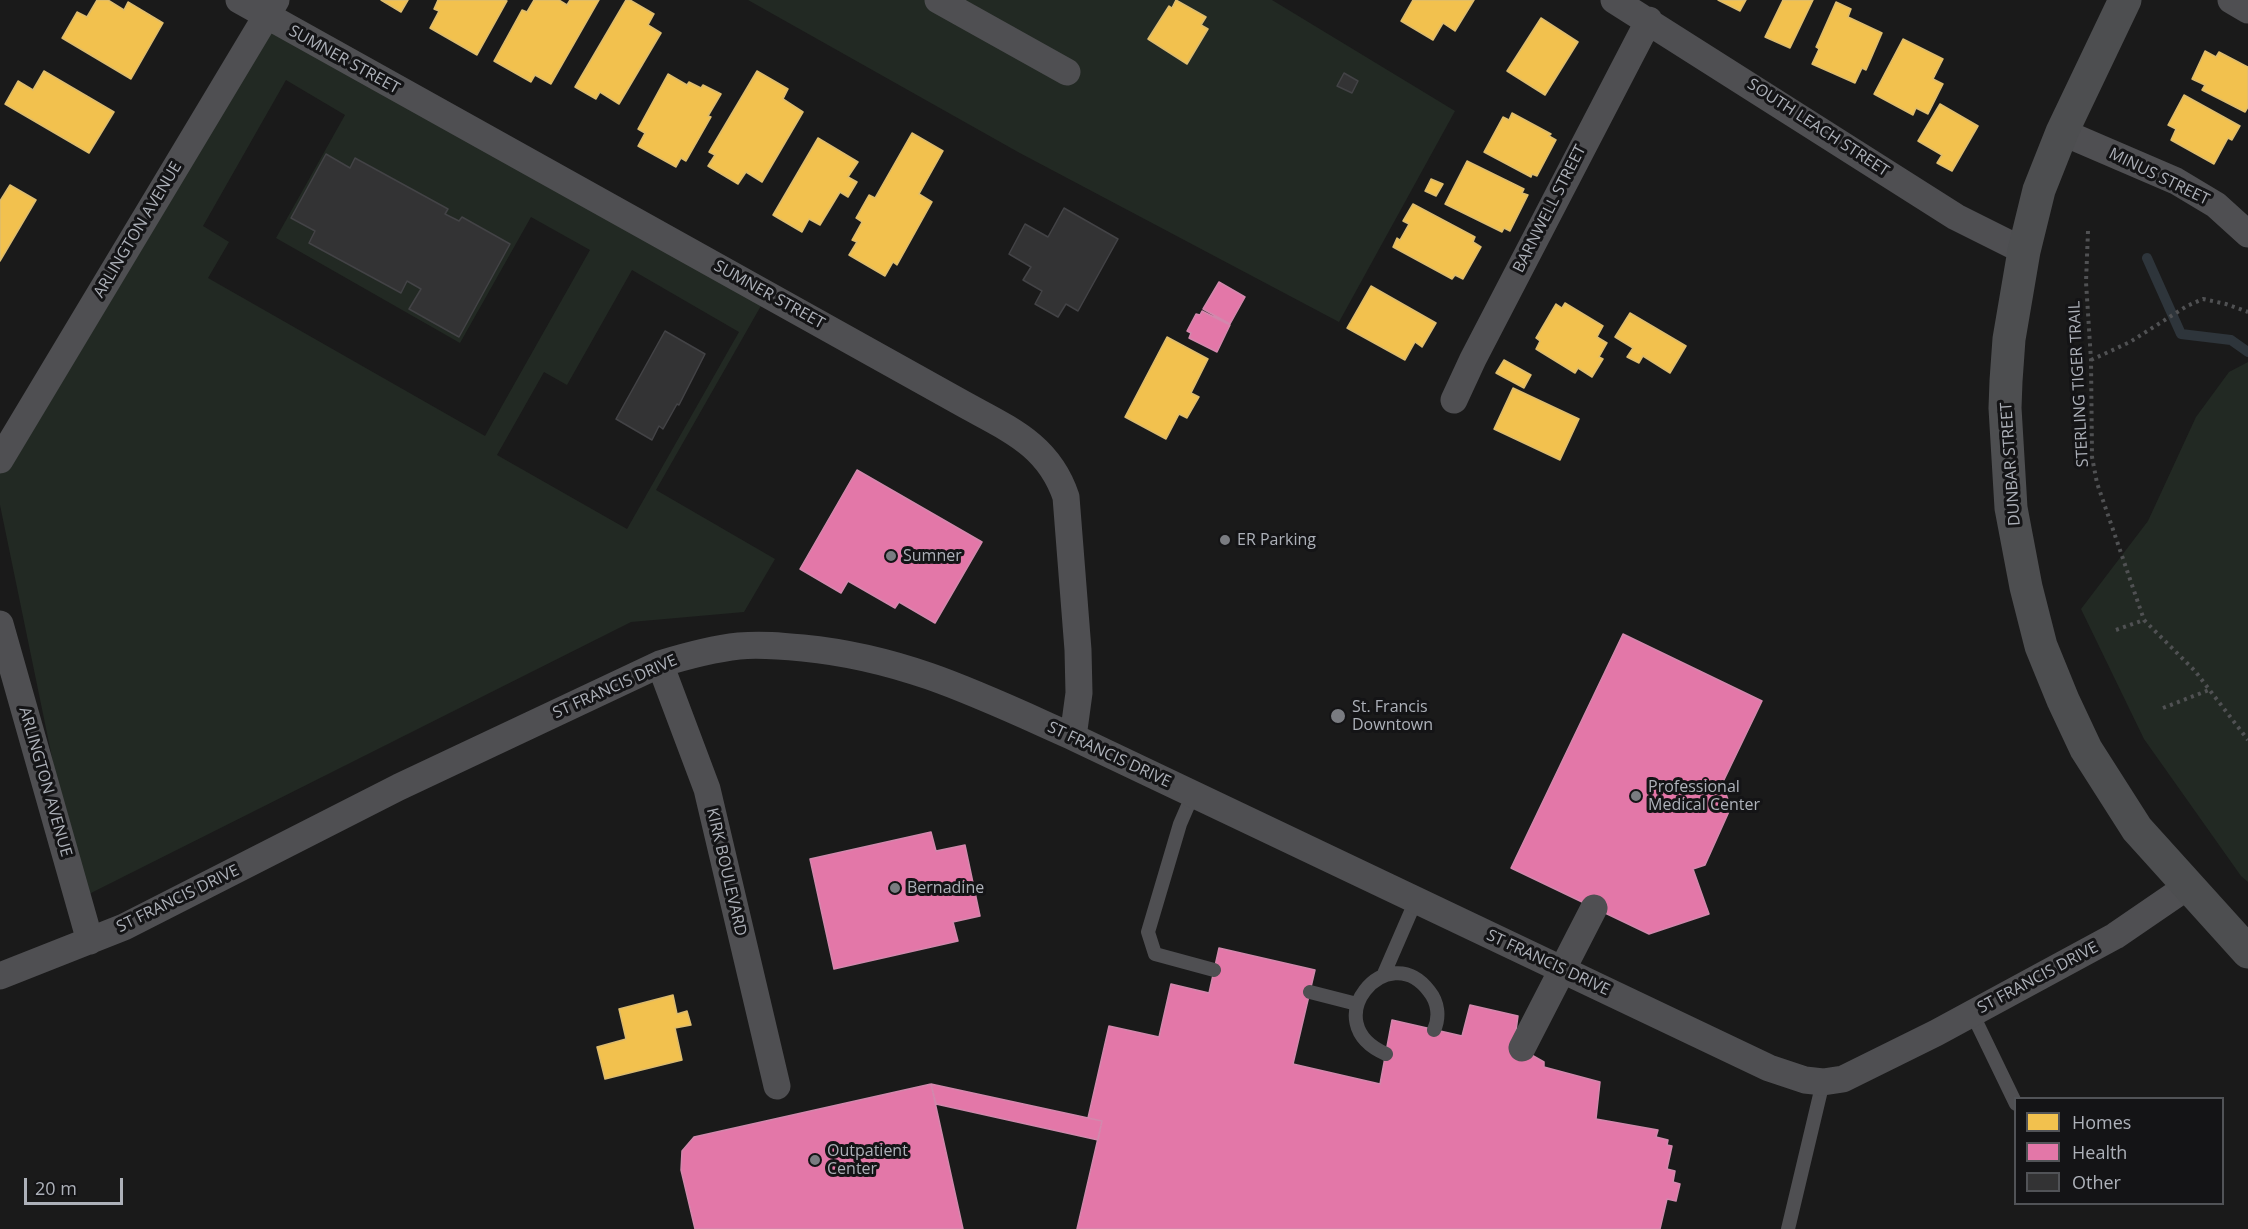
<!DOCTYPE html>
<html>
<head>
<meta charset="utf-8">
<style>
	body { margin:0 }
	#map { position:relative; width:2248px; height:1229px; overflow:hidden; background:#1a1a1a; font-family:"Open Sans",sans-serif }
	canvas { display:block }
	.legend { position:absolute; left:2014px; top:1097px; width:210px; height:108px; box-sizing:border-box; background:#141416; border:2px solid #515357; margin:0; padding:8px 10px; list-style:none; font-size:18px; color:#adb1b9 }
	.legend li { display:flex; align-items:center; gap:12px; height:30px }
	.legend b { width:30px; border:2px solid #515357 }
	.scale { position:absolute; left:24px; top:1178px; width:99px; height:27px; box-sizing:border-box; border:3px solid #adb1b9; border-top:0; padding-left:8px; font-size:18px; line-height:21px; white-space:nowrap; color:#adb1b9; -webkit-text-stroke:4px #141416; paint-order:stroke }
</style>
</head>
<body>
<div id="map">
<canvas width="2248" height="1229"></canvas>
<ul class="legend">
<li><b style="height:16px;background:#f2c14e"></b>Homes</li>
<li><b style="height:16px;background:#e377a8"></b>Health</li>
<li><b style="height:16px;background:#333334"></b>Other</li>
</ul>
<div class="scale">20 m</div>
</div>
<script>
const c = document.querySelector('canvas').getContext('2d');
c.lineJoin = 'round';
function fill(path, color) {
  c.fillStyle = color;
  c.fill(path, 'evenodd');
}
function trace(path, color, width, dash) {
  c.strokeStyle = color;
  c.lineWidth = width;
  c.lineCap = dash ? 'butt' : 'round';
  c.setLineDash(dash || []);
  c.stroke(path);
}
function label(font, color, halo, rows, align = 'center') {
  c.font = font + ' "Open Sans",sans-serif';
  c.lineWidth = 6;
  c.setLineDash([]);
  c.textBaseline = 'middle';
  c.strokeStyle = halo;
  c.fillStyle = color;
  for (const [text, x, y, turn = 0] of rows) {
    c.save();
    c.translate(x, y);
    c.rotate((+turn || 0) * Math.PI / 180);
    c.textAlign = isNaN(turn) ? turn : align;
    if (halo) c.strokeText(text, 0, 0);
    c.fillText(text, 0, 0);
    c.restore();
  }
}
const green = new Path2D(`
	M 748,0 L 1272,0 L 1455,111 L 1339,322 L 1018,152 Z
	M 279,9 L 766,297 L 656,490 L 775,559 L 744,612 L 631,622 L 81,898 L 0,505 L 0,460 ZM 286,80 L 345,115 L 276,238 L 460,343 L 531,217 L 590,250 L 485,436 L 208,278 L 229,242 L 203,226 ZM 326,155 L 350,168 L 356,158 L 447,209 L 445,214 L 459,221 L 462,217 L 510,244 L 459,337 L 409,309 L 421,289 L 407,281 L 400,293 L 310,243 L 315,231 ZM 632,270 L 739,332 L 627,529 L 497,455 L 544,372 L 567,385 Z
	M 2248,362 L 2248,882 L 2241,876 L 2144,739 L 2081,609 L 2148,521 L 2196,417 L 2229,372 Z`);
const homes = new Path2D(`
	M 97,0 L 108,0 L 124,10 L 128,2 L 163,23 L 131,79 L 62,38 L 77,12 L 87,17 Z
	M 381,0 L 408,0 L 401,12 Z
	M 438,0 L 504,0 L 507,1 L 477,55 L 430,28 L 439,11 L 434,9 Z
	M 534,0 L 559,0 L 567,5 L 570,0 L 599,0 L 551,84 L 535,75 L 531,82 L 494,61 L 522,10 L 527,12 Z
	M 626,0 L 630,0 L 654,14 L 648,25 L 661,33 L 619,104 L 600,92 L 596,99 L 575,87 Z
	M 1176,0 L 1206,17 L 1201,25 L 1208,29 L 1187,64 L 1148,39 L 1169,6 L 1172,8 Z
	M 1413,0 L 1474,0 L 1455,31 L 1443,23 L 1433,40 L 1401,21 Z
	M 1718,0 L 1746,0 L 1740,11 Z
	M 1783,0 L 1813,0 L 1790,48 L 1765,37 Z
	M 1836,2 L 1851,9 L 1848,17 L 1882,33 L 1866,70 L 1862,68 L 1855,83 L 1812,64 L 1819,49 L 1816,47 Z
	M 1541,18 L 1578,42 L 1545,95 L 1507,71 Z
	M 1903,39 L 1943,59 L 1933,79 L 1943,84 L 1928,114 L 1916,108 L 1913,115 L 1874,94 Z
	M 2205,51 L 2216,57 L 2219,52 L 2248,67 L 2248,107 L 2245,112 L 2202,90 L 2205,85 L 2192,79 Z
	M 44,71 L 114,112 L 89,153 L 5,104 L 18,81 L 33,90 Z
	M 757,71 L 788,89 L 783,99 L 803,112 L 762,182 L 746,172 L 738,184 L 708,166 L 715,155 L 709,152 Z
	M 668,74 L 687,85 L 689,82 L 701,88 L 703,85 L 721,94 L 708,116 L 711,117 L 686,161 L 681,158 L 676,167 L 638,146 L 645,133 L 638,129 Z
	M 2184,95 L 2240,126 L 2232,140 L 2228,138 L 2214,164 L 2171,140 L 2176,129 L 2168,125 Z
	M 1940,104 L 1978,126 L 1952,171 L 1937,163 L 1942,155 L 1918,141 Z
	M 1512,113 L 1551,134 L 1549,136 L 1556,140 L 1537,176 L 1532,174 L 1531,177 L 1484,152 L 1503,117 L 1509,120 Z
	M 912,133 L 943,151 L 919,194 L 932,202 L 897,265 L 893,262 L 885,276 L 849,255 L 857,242 L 852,240 L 862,222 L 856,218 L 869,195 L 875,198 Z
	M 818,138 L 858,162 L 848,177 L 857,182 L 848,197 L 840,192 L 820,225 L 809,219 L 802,232 L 773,215 Z
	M 1467,161 L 1524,189 L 1522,193 L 1528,195 L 1510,231 L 1504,228 L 1502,232 L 1445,204 Z
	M 1431,179 L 1443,184 L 1436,196 L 1425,191 Z
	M 10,185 L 36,200 L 0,261 L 0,201 Z
	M 1413,204 L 1475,237 L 1473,242 L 1481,247 L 1463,279 L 1455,275 L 1452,279 L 1393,247 L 1397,238 L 1400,240 L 1409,224 L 1403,221 Z
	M 1371,286 L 1436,323 L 1422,347 L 1415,342 L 1405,360 L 1347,328 Z
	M 1565,303 L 1603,326 L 1597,337 L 1607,343 L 1599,357 L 1603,359 L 1592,377 L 1578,368 L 1575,373 L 1536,349 L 1540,341 L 1536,338 L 1556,304 L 1562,308 Z
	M 1630,313 L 1686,346 L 1670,373 L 1643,356 L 1639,363 L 1627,357 L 1633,348 L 1615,337 Z
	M 1167,337 L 1208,359 L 1191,393 L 1199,397 L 1187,418 L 1179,414 L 1166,439 L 1125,417 Z
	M 1504,360 L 1531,375 L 1524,388 L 1496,373 Z
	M 1513,388 L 1579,419 L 1560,460 L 1494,429 Z
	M 673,995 L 677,1014 L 687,1011 L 691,1025 L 675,1028 L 682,1060 L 605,1079 L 597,1047 L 626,1039 L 619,1009 Z`);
const health = new Path2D(`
	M 1219,282 L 1245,297 L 1230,324 L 1203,309 Z
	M 1202,311 L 1230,325 L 1217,352 L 1189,338 L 1191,333 L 1187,331 L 1196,314 L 1200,315 Z
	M 857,470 L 982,542 L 935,623 L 899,602 L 895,608 L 848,581 L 841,593 L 800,569 Z
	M 1623,634 L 1762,701 L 1722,784 L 1731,807 L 1705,865 L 1693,869 L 1709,914 L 1649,934 L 1511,868 Z
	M 931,832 L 936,851 L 965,845 L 980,916 L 953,922 L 958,941 L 834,969 L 810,859 Z
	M 1219,948 L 1315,970 L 1293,1064 L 1380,1084 L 1392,1020 L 1462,1036 L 1470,1005 L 1518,1016 L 1514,1045 L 1544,1062 L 1544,1067 L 1600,1082 L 1596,1119 L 1658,1130 L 1656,1137 L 1668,1140 L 1667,1145 L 1672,1146 L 1667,1169 L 1675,1171 L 1673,1182 L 1680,1184 L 1676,1201 L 1667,1199 L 1660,1229 L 1077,1229 L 1102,1121 L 1088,1118 L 1109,1026 L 1159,1037 L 1171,984 L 1209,993 Z
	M 931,1084 L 963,1229 L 695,1229 L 681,1170 L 682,1151 L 694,1137 Z
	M 931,1084 L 1102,1121 L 1098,1140 L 936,1104 Z`);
const stream = new Path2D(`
	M 2147,258 L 2181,334 L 2231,340 L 2248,352`);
const building = new Path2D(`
	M 1344,73 L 1358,81 L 1352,93 L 1337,86 Z
	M 326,154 L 350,168 L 355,158 L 448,209 L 445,214 L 459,221 L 462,217 L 510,244 L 459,337 L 409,309 L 421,289 L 407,281 L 401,293 L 309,243 L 315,231 L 291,218 Z
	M 1064,208 L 1118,239 L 1078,311 L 1066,304 L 1058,317 L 1035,304 L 1042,291 L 1023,280 L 1031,267 L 1009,254 L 1025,224 L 1048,237 Z
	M 665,331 L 705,354 L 679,405 L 677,404 L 663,429 L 659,426 L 652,440 L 616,419 Z`);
const path = new Path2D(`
	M 2088,231 L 2086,282 L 2091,360 L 2092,457 L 2097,483 L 2144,620 L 2195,671 L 2248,740
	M 2091,360 L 2130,342 L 2187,306 L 2203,299 L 2226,304 L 2248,312
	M 2116,630 L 2144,620
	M 2163,708 L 2209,690`);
const lane = new Path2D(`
	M 1193,794 L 1180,824 L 1148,932 L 1155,954 L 1214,970
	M 1383,976 L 1416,900
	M 1310,992 L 1357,1004
	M 1972,1013 L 2016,1104
	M 1386,1054 C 1314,1023 1388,936 1429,991 C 1438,1002 1440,1017 1434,1030
	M 1788,1229 L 1823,1082`);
const street = new Path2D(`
	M 239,0 L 960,402 C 1006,428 1048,443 1066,497 L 1078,650 L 1079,693 L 1073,737
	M 938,0 L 1067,72
	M 1614,0 L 1956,217 L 2024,251
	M 2231,0 L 2248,10
	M 2062,132 L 2176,181 L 2216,205 L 2248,234
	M 1454,400 L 1473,359 L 1649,20
	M 0,460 L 276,0
	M 0,624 L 90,941
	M 660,664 L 707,789 L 777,1086
	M 0,976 L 124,927 L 399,787 L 660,664 C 686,656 712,649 739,646 C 761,644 782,646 803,648 C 906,658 981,696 1073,737 L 1769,1068 L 1805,1080 L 1823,1082 L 1843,1079 L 1936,1033 L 2115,936 L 2188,886`);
const secondary = new Path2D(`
	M 2125,0 L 2062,132 L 2039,190 L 2024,251 L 2009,339 L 2006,381 L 2005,408 L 2011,508 L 2026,587 L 2041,646 L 2063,700 L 2086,749 L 2137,829 L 2248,952`);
const streetBridge = new Path2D(`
	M 1522,1048 L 1594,908`);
const markers = [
	[1225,540,6,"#7a7c81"],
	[891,556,6,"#7a7c81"],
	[1338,716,8,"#7a7c81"],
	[1636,796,6,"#7a7c81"],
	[895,888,6,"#7a7c81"],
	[815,1160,6,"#7a7c81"]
];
const streetNames = [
	["SUMNER STREET",344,60,29],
	["SOUTH LEACH STREET",1818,128,33],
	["MINUS STREET",2159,177,26],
	["BARNWELL STREET",1550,209,-63],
	["ARLINGTON AVENUE",138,230,-59],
	["SUMNER STREET",769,295,29],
	["STERLING TIGER TRAIL",2079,384,-93],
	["DUNBAR STREET",2011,464,-94],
	["ST FRANCIS DRIVE",615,687,-24],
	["ST FRANCIS DRIVE",1109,755,25],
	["ARLINGTON AVENUE",45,782,74],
	["KIRK BOULEVARD",726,872,77],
	["ST FRANCIS DRIVE",178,899,-26],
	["ST FRANCIS DRIVE",1548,963,25],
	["ST FRANCIS DRIVE",2038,978,-28]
];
const poiNames = [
	["ER Parking",1237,540],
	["Sumner",903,556],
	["St. Francis",1352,707],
	["Downtown",1352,725],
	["Professional",1648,787],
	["Medical Center",1648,805],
	["Bernadine",907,888],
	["Outpatient",827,1151],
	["Center",827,1169]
];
fill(green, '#222923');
fill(homes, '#f2c14e');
trace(homes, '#ddbc6e', 1.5);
fill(health, '#e377a8');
trace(health, '#d388ad', 1.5);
trace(stream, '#2e353b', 10);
fill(building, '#333334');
trace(building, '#434346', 1.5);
trace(path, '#505153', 4, [3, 4.5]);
trace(lane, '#4f4f52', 14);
trace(street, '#4f4f52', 27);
trace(secondary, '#4d4e50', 33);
trace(streetBridge, '#4f4f52', 27);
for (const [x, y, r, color] of markers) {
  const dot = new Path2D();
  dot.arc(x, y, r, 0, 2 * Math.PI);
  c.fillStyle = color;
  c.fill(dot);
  trace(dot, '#141416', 2);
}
label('16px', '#adb1b9', '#141416', streetNames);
label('16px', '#adb1b9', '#141416', poiNames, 'left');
</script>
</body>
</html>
